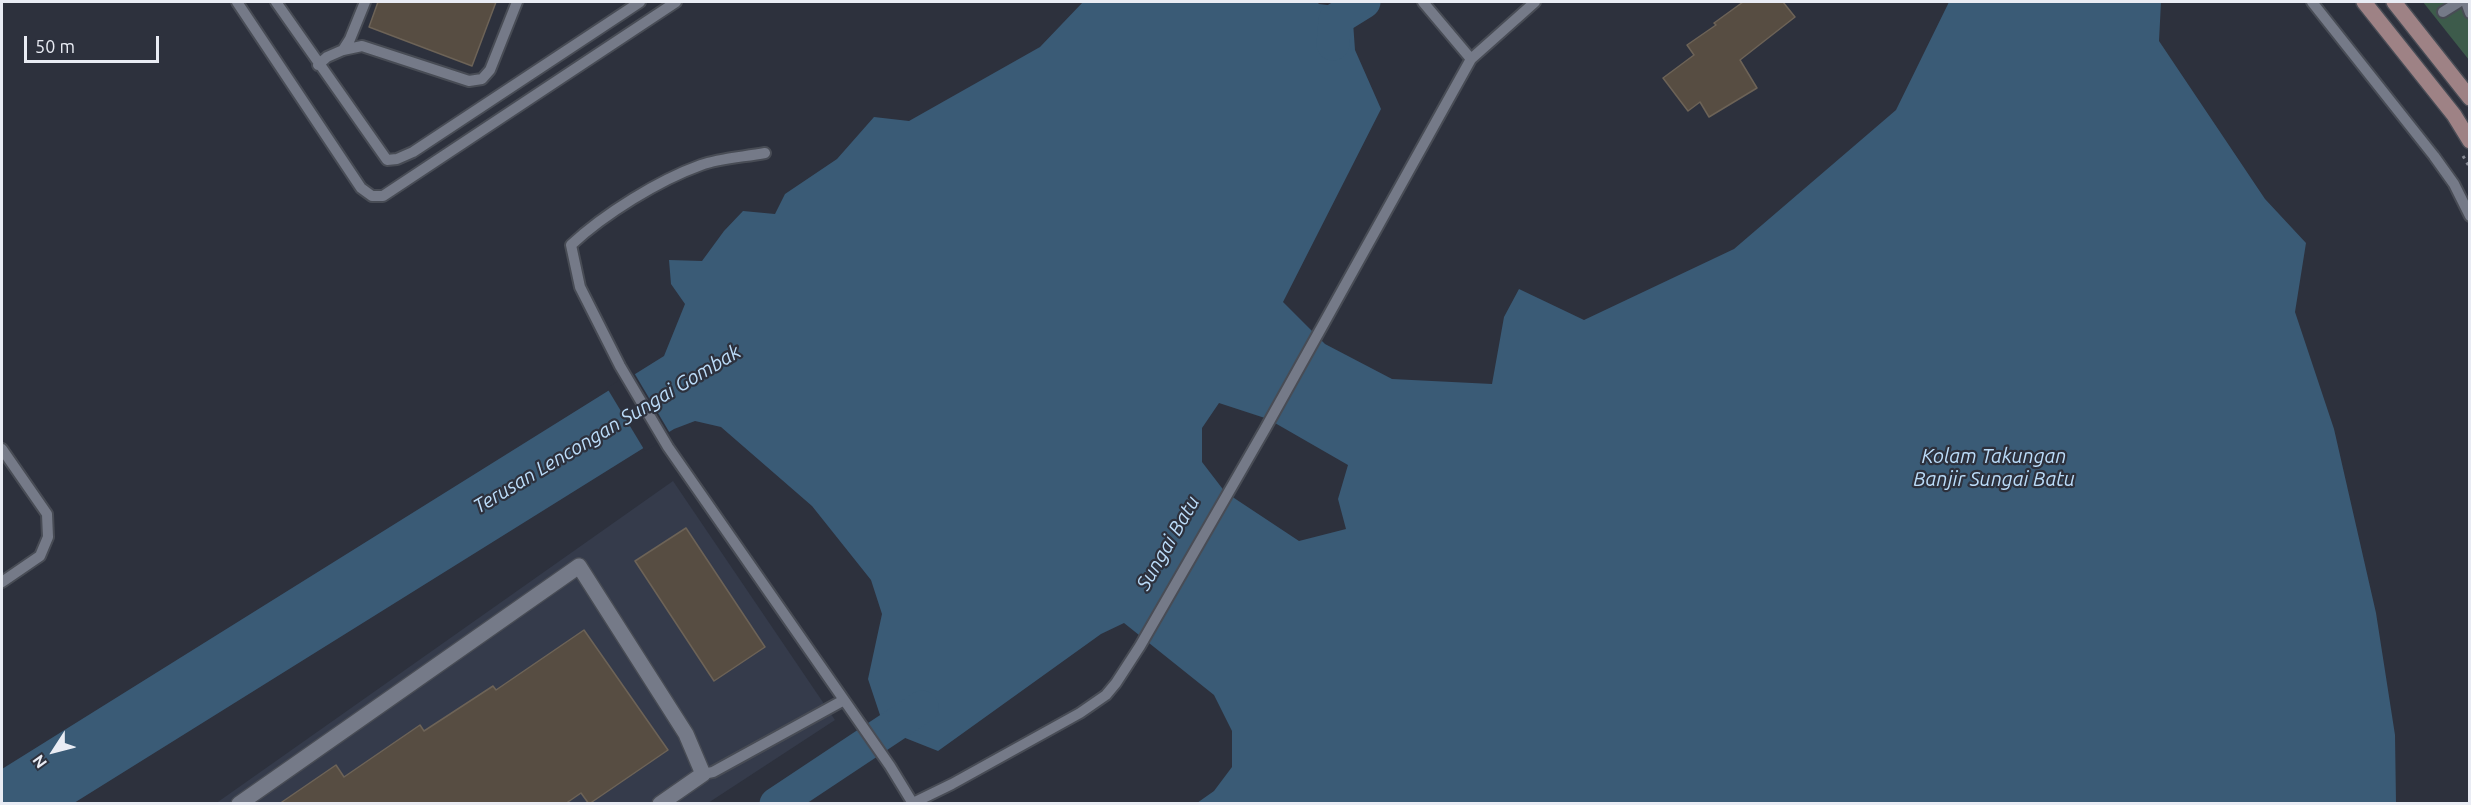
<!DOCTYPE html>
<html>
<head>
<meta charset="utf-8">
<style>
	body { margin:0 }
	#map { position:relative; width:2471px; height:805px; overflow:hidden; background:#2d313d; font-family:Ubuntu,sans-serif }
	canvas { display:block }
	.frame { position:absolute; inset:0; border:3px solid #e9ecf4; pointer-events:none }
	.north { position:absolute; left:24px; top:721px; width:60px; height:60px; -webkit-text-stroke:4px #2d313d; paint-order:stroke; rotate:234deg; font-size:16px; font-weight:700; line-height:24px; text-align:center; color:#e9ecf4 }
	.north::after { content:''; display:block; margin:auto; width:21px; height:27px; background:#e9ecf4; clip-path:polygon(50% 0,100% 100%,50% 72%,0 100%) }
	.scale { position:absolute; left:24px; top:36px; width:135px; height:27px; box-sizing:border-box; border:3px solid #e9ecf4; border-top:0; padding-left:8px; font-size:18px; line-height:21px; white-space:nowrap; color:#e9ecf4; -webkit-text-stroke:4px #2d313d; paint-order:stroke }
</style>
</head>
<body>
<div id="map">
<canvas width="2471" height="805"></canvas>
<div class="frame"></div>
<div class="north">N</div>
<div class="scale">50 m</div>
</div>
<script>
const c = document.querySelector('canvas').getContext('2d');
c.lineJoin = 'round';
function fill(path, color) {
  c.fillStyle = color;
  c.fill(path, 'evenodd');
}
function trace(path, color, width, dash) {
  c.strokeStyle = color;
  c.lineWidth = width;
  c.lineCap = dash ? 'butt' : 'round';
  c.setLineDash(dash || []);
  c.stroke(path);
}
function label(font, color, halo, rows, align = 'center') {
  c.font = font + ' Ubuntu,sans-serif';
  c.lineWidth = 4.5;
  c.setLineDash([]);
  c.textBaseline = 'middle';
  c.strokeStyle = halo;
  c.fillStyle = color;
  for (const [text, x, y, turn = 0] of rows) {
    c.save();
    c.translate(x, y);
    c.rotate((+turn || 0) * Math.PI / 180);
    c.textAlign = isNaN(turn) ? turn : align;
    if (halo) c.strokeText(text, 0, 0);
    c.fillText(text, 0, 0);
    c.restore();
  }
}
const built = new Path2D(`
	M 673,481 L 835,720 L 708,803 L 215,804 Z`);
const green = new Path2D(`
	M 2423,2 L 2469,2 L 2469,60 Z`);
const water = new Path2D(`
	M 1083,2 L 1317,2 L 1319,4 L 1352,8 L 1355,50 L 1381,109 L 1283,302 L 1325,344 L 1392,379 L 1492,384 L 1504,317 L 1519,289 L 1584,320 L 1734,249 L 1896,110 L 1949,2 L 2161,2 L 2159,41 L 2265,199 L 2306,243 L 2295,312 L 2334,429 L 2376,613 L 2395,735 L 2396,803 L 1197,803 L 1214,791 L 1232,767 L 1232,731 L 1214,695 L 1124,623 L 1101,634 L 938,751 L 885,730 L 868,679 L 882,614 L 871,580 L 812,506 L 721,427 L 695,421 L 674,429 L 74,803 L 2,804 L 2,769 L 664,356 L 685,304 L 671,284 L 669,260 L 702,261 L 724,231 L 743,211 L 775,214 L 785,194 L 837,159 L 874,117 L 909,121 L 1040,47 ZM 1219,403 L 1268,419 L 1348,465 L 1338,499 L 1346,529 L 1299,541 L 1225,492 L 1202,462 L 1202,428 Z`);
const pier = new Path2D(`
	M 633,371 L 671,435 L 645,451 L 607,388 Z`);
const river = new Path2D(`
	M 1333,44 L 1335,20 L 1364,2
	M 776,804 L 922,707`);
const building = new Path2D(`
	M 378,2 L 496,2 L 472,66 L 369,27 Z
	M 1743,2 L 1783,2 L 1795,17 L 1740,60 L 1757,88 L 1709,117 L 1700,102 L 1688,111 L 1663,78 L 1694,55 L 1687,45 L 1716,25 L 1714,23 Z
	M 686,528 L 765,647 L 714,681 L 635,561 Z
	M 584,630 L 668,750 L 589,804 L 581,793 L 565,804 L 279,804 L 336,765 L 344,777 L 420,725 L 424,731 L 493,686 L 496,690 Z`);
const path = new Path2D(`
	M 2463,156 L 2470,168`);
const lane = new Path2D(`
	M 237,2 L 361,188 L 372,196 L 383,196 L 676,2
	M 276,2 L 387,160 L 397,159 L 413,152 L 640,2
	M 1423,2 L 1471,59
	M 2312,2 L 2434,156 L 2454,184 L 2470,216
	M 2466,2 L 2470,13
	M 2443,12 L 2459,2
	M 343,50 L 350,39 L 365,2
	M 318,65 L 327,57 L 343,50 L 362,46 L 469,81 L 482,79 L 490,70 L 517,2
	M 765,153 C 744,157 720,158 701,165 C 659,180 604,214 571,245 L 580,287 L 620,366 L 668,447 L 890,766 L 912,802
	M 2,449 L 47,514 L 48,537 L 40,556 L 2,582
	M 703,774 L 713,772 L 844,700
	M 911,804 L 952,784 L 1080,713 L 1106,695 L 1116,683 L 1140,646 L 1265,429 L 1471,59 L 1535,2`);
const street = new Path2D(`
	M 239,804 L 579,566 L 686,734 L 703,774 L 660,804`);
const secondary = new Path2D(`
	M 2364,2 L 2454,115 L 2470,141
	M 2394,2 L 2470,98`);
const waterNames = [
	["Terusan Lencongan Sungai Gombak",607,429,-31],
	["Kolam Takungan",1994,456],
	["Banjir Sungai Batu",1994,479],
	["Sungai Batu",1168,543,-60]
];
fill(built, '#353b4b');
fill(green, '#3d5b4b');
fill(water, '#3a5b76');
fill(pier, '#2d313d');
trace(river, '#3a5b76', 33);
fill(building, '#574d42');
trace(building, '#6d6357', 1.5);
trace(lane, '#484c55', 14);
trace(street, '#484c55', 18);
trace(secondary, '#484c55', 18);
trace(path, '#848791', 3, [3, 4.5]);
trace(lane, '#757a88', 10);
trace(street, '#757a88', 15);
trace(secondary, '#9e8285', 15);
label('italic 20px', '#bbdcf9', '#2d313d', waterNames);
</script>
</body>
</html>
